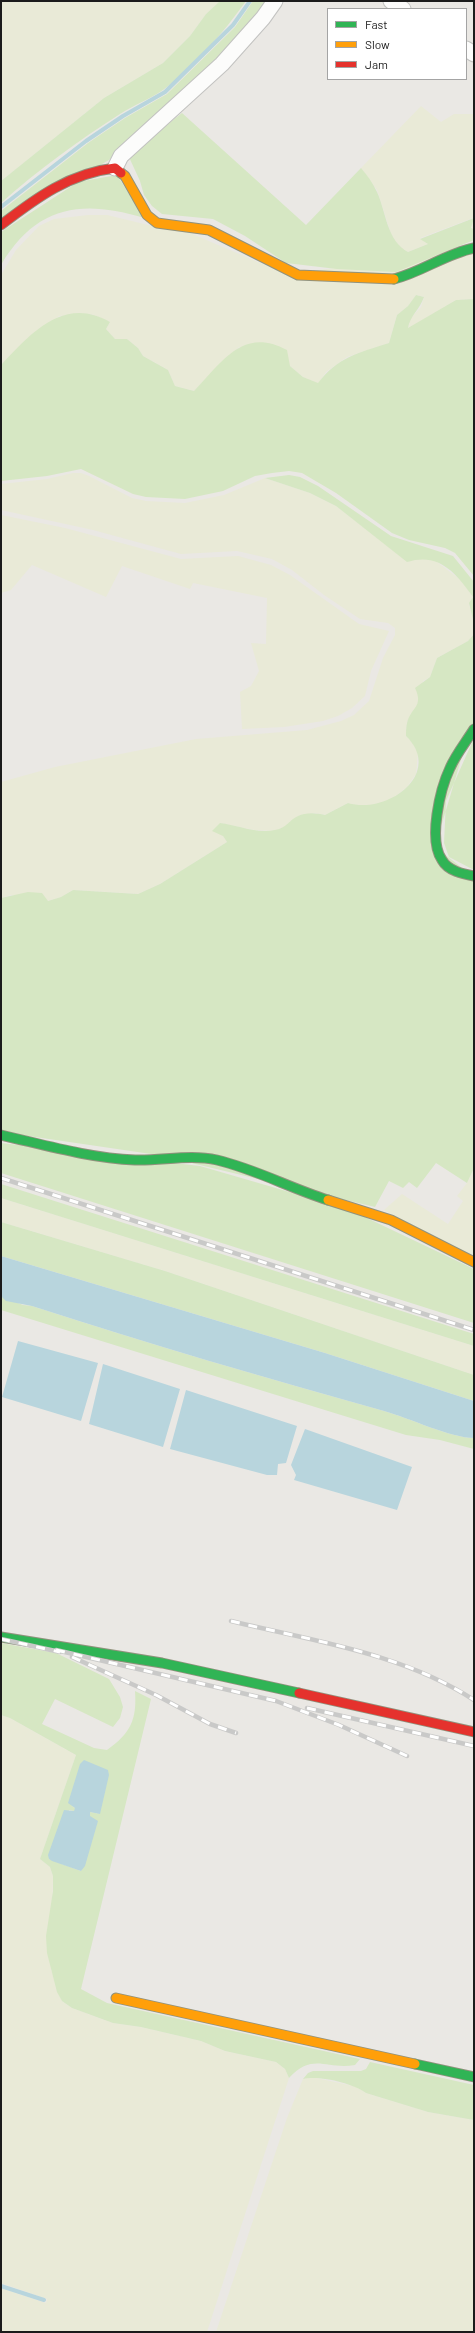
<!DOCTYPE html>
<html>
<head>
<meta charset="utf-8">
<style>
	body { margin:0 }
	#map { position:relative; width:475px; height:2333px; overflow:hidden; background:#eae8e4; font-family:Barlow,sans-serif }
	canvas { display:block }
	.frame { position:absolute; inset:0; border:2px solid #1b1b1b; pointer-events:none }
	.legend { position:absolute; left:327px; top:8px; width:140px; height:72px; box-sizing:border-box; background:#fff; border:1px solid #a4a4a4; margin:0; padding:5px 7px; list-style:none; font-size:12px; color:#1b1b1b }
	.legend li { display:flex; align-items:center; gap:8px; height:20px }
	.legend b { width:20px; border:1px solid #a4a4a4 }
</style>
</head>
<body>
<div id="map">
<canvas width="475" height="2333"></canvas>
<div class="frame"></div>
<ul class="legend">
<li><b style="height:5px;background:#30b455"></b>Fast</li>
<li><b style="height:5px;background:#ff9f0a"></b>Slow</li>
<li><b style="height:5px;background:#e5322d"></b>Jam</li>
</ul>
</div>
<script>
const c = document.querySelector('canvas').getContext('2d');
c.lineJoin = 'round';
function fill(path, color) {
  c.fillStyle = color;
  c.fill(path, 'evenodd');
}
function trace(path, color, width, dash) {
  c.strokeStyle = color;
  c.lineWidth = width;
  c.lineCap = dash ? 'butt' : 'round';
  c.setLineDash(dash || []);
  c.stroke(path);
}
const farmland = new Path2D(`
	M 1,1 L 220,1 L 206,14 L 190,36 L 163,63 L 104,98 L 1,181 Z
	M 421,106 L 441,122 L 454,114 L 474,114 L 474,229 L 471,228 L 473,218 L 420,238 L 428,244 L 408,252 L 400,248 L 391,234 L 377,190 L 361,168 Z
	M 88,215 L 107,215 L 148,225 L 183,230 L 286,274 L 474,251 L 474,299 L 456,300 L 408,329 L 410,319 L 421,307 L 424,297 L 416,295 L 408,306 L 397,315 L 389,343 L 347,357 L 326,372 L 318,384 L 303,377 L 290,366 L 239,347 L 194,391 L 175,386 L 168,370 L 143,356 L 138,348 L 127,339 L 115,339 L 106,329 L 110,322 L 91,314 L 59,316 L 1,365 L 1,275 L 16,250 L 39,226 L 54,219 Z
	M 73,473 L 81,473 L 89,476 L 132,498 L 146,501 L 185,503 L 224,495 L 265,478 L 310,493 L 336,506 L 407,561 L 421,557 L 433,559 L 462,581 L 473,597 L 469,604 L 474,624 L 474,634 L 468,641 L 437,658 L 430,677 L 423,681 L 417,707 L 407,722 L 406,736 L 413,743 L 418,753 L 416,774 L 407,787 L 392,799 L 376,805 L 359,807 L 348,803 L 325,815 L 315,813 L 298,816 L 286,827 L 274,831 L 254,830 L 220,823 L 223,836 L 227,842 L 160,884 L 138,894 L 73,890 L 61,897 L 48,901 L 11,895 L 1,898 L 1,782 L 55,767 L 196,739 L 307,730 L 341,721 L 354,715 L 369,701 L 383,658 L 395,635 L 395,628 L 388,623 L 360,619 L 324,595 L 292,570 L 272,559 L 237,551 L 181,554 L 93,530 L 1,510 L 1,484 L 47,479 Z
	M 1,515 L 65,528 L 181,559 L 238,556 L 271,565 L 290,575 L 359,624 L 389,631 L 371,671 L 365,696 L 352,708 L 338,716 L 323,721 L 284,727 L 242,729 L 240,692 L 251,686 L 259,671 L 251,643 L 266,644 L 267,598 L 193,583 L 190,589 L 122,566 L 106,597 L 32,565 L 11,590 L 1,593 Z
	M 474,1168 L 474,1259 L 384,1210 L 402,1194 L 448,1224 L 463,1201 L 457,1196 L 467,1183 Z
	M 1,1198 L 474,1346 L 474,1375 L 165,1271 L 1,1222 Z
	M 1,1715 L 10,1718 L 76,1755 L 40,1859 L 50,1867 L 53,1876 L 51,1969 L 62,2001 L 72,2008 L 113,2023 L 141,2027 L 201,2041 L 225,2051 L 276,2062 L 285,2069 L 289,2078 L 207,2332 L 1,2332 L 1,2288 L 46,2303 L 47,2299 L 1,2283 Z
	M 312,2077 L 358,2087 L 366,2093 L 428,2112 L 474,2120 L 474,2332 L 216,2332 L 287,2118 L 303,2079 Z`);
const grass = new Path2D(`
	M 220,1 L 246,1 C 224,32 193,68 163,90 C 150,99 134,105 120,114 C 79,140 38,170 1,203 L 1,181 L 104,98 L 163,63 L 190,36 L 206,14 Z
	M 253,1 L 271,1 L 250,28 L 109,160 L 1,222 L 1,211 L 88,143 L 125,118 L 167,94 L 235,27 Z
	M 182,113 L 306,225 L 361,168 C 367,175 373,183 377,192 C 386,212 387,241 408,252 L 428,244 L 420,239 L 474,218 L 471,228 L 474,229 L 474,240 L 396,272 L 337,269 L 286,263 L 245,236 L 213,219 L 162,214 L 152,206 L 144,195 L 140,181 L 128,155 Z
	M 117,175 L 144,218 C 81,199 36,206 1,265 L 1,232 L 78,182 Z
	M 416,295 L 424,297 C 420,309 410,316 408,328 L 456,300 L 474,299 L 474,576 L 455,553 L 445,548 L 409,540 L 392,533 L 336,493 L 302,473 L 289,471 L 272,473 L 255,476 L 223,491 L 185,499 L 146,497 L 133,494 L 81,469 L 47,476 L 1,481 L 1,365 C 30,334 64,295 110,322 L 106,329 L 115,339 L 127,339 L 138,348 L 143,356 L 168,370 L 175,386 L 194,391 C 222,362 243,326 287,350 L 290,366 L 303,377 L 318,383 C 338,357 358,353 389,343 L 397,315 L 408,306 Z
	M 289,475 L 300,477 L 318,486 L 391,536 L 453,556 L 474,582 L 474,624 L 469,603 L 473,597 C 456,573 439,552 407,562 L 336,506 L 310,493 L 265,478 Z
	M 474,634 L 474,727 L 468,736 L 435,847 L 474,877 L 474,1168 L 467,1183 L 436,1163 L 417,1188 L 409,1182 L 403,1188 L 389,1181 L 375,1207 L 158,1155 L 1,1132 L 1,898 L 28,892 L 42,893 L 48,901 L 61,897 L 73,890 L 138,894 L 160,884 L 227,842 L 223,836 L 212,831 L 220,823 C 237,825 257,834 275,830 C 287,828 289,820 298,816 C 306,812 317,813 325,815 L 348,803 C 388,815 444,773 406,736 C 406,732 406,727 407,723 C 411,707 424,707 415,688 L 430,677 L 437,658 L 468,641 Z
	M 474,738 L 474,870 L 449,857 L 444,843 L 446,801 Z
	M 1,1143 L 200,1166 L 348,1209 L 474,1269 L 474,1323 L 1,1173 Z
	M 1,1184 L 474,1334 L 474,1346 L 1,1198 Z
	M 1,1222 L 165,1271 L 474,1375 L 474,1401 L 325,1353 L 1,1256 Z
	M 1,1296 L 23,1305 L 32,1306 C 149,1344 266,1378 384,1411 C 409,1418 451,1438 474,1438 L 474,1449 L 440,1440 L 406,1435 L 354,1419 L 1,1310 Z
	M 1,1643 L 56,1653 L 109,1679 L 120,1697 L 123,1707 L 120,1718 L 113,1727 L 55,1699 L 42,1724 L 94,1748 L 107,1750 C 131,1733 137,1719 135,1691 L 151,1699 L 81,1989 L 107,2003 L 360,2059 L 355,2065 C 326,2070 313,2052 289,2078 L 285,2069 L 276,2062 L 225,2051 L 201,2041 L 141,2027 L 113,2023 L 72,2008 L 62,2001 L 57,1992 L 47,1953 L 46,1936 L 53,1891 L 53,1876 L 50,1867 L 40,1859 L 76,1755 L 10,1718 L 1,1715 ZM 70,1806 L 100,1814 L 90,1812 L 81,1871 L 49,1859 L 69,1810 L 74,1811 L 76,1808 Z
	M 370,2062 L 474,2085 L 474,2120 L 428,2112 L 366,2093 C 353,2083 318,2075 303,2079 L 308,2073 L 313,2071 L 361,2071 L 366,2069 Z`);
const water = new Path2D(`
	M 1,1256 L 325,1353 L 474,1401 L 474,1438 C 451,1438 409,1418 384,1411 C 266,1378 149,1344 32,1306 L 6,1301 L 1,1296 Z
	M 18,1341 L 98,1363 L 81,1421 L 2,1397 Z
	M 103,1364 L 180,1389 L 163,1447 L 89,1424 Z
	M 186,1390 L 297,1426 L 286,1463 L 278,1464 L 277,1475 L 267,1475 L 170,1449 Z
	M 305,1429 L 412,1467 L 397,1510 L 294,1480 L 296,1475 L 291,1465 Z
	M 84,1760 L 108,1770 L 109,1775 L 100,1814 L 90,1812 L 90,1816 L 98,1821 L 85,1866 L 81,1871 L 52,1861 L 49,1859 L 48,1855 L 64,1810 L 74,1811 L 75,1808 L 68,1803 L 80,1764 Z`);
const stream = new Path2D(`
	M 1,207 L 86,141 L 123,116 L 165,92 L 233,25 L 250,1
	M 1,2286 L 44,2300`);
const street = new Path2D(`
	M 391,1 L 403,9
	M 466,49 L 474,54
	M 115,168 L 121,156 L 222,64 L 263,18 L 275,1`);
const fast = new Path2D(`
	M 394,279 C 422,272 445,254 474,248
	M 474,729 C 466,742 456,754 450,768 C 440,789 428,840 442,860 C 448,871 463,874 474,876
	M 1,1135 C 45,1145 89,1158 135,1160 C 162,1161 190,1154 217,1160 C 255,1169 290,1188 328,1200
	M 1,1637 L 162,1663 L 299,1693
	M 415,2064 L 474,2077`);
const slow = new Path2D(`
	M 121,173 L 125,176 L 147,215 L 157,223 L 209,230 L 298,275 L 394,279
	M 328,1200 L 391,1220 L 474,1262
	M 116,1998 L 415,2064`);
const jam = new Path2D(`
	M 1,225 C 36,198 70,173 115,168 L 121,173
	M 299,1693 L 474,1732`);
const rail = new Path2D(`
	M 1,1178 L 474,1330
	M 231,1621 C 313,1641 402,1653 474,1700
	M 1,1639 L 60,1652
	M 56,1650 L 276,1701 L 339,1725 L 407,1756
	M 72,1657 L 156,1695 L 210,1724 L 236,1733
	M 307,1708 L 474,1746`);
fill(farmland, '#e9ead7');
fill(grass, '#d6e7c3');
fill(water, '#b8d5dd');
trace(stream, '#b8d5dd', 4);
trace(street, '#c2c2c0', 17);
trace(fast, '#91927d', 11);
trace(slow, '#91927d', 11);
trace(jam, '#91927d', 11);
trace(street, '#fcfcfb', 15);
trace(fast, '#30b455', 9);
trace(slow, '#ff9f0a', 9);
trace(jam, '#e5322d', 9);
trace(rail, '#c9c9c8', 4.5);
trace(rail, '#fff', 3, [9]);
</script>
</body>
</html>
